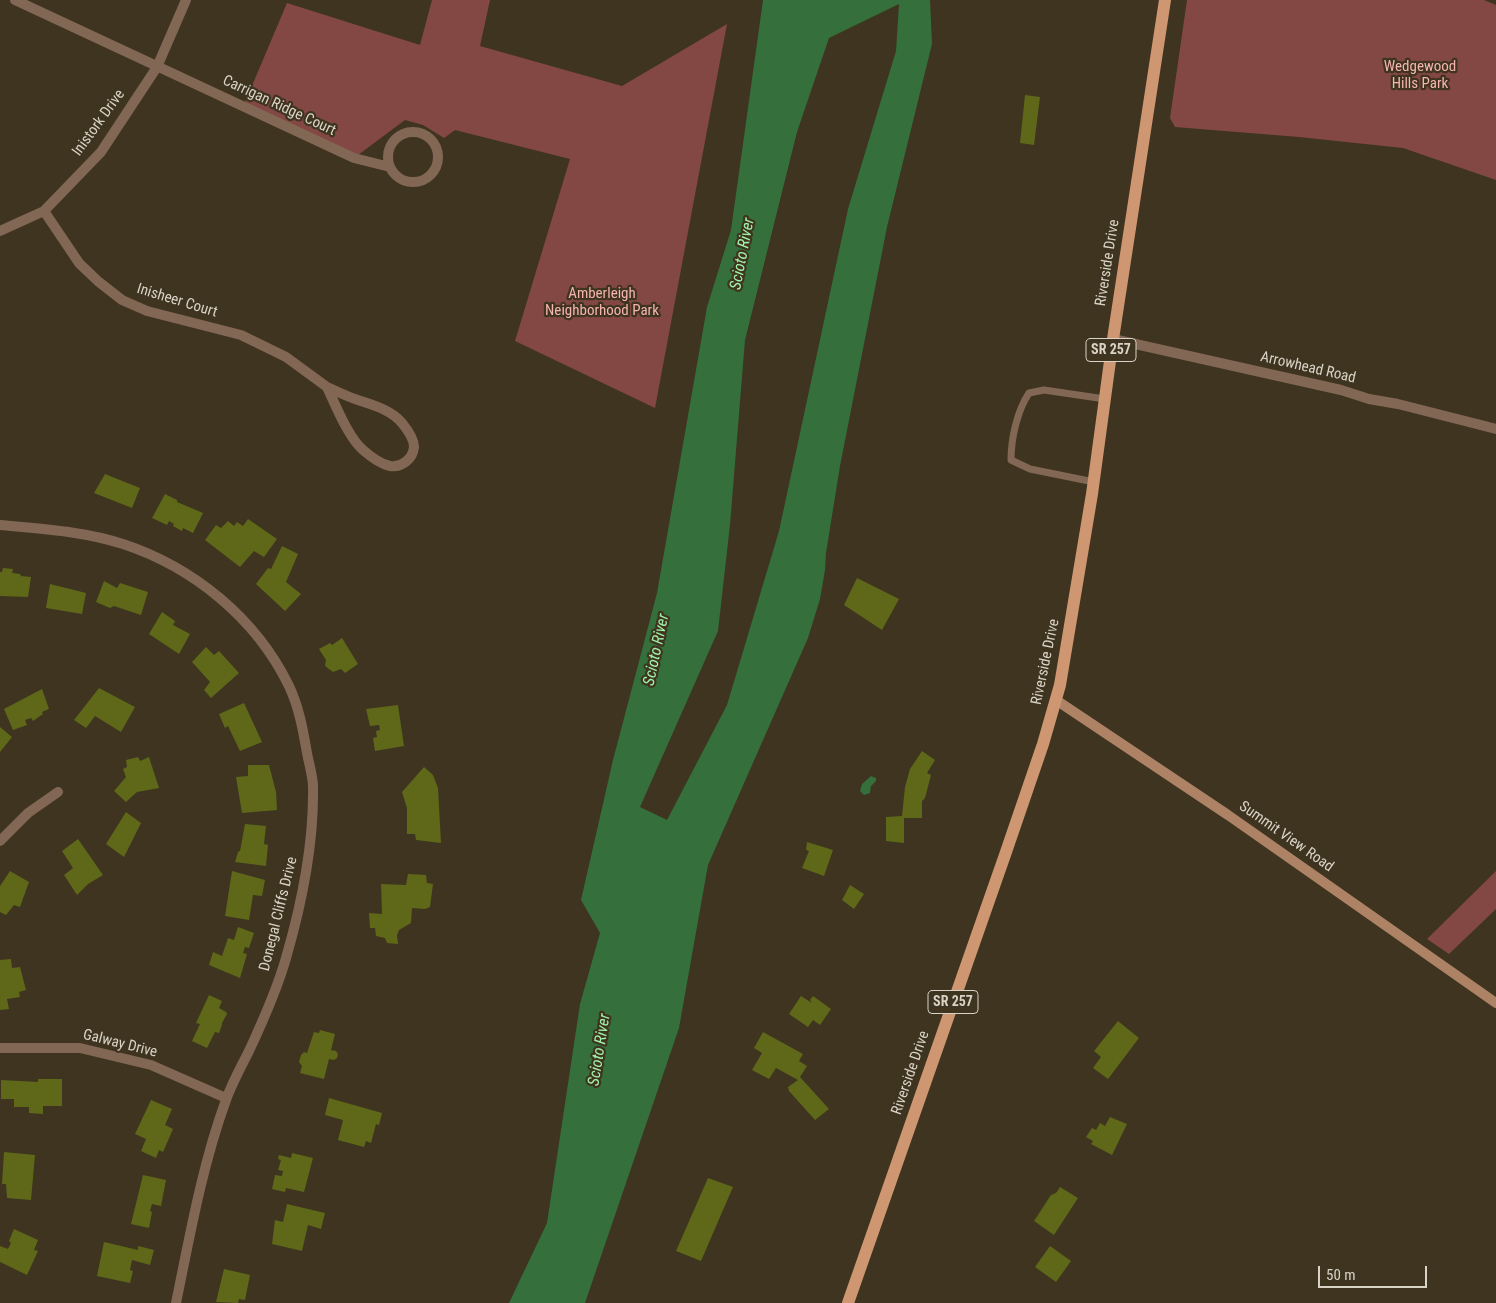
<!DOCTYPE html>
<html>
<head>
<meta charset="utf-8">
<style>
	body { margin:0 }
	#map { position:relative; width:1496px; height:1303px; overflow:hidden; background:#3e3420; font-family:"Roboto Condensed",sans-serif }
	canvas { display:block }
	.scale { position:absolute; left:1318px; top:1266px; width:109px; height:22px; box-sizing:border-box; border:2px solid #d9d3c6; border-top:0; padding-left:6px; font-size:15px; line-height:18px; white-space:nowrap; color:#d9d3c6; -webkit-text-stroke:4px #3e3420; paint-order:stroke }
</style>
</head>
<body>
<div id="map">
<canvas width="1496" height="1303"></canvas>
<div class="scale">50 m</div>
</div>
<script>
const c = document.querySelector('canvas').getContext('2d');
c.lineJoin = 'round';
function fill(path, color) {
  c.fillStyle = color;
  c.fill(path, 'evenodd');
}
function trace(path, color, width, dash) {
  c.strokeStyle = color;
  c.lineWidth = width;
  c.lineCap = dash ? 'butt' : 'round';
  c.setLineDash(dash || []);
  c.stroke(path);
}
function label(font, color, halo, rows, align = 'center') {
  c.font = font + ' "Roboto Condensed",sans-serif';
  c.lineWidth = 4.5;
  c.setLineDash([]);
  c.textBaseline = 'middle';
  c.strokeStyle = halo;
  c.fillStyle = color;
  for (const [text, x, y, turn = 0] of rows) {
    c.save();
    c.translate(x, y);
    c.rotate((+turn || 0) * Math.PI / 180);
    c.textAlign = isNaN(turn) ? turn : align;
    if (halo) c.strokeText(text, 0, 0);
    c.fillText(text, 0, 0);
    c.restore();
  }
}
const green = new Path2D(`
	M 432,0 L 490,0 L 480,46 L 622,86 L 727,24 L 655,408 L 515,341 L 570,159 L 455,130 L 444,138 L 423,125 L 405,120 L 354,158 L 243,107 L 287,3 L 420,45 Z
	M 1187,0 L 1484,0 L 1496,5 L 1496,180 L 1403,148 L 1299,137 L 1175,127 L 1170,118 Z
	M 1496,871 L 1496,909 L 1449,954 L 1427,939 Z`);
const water = new Path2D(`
	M 763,0 L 930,0 L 932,44 L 887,227 L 840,466 L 826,553 L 825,570 L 820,599 L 808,638 L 708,865 L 679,1028 L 585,1303 L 509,1303 L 547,1223 L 580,1004 L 600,933 L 581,900 L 613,760 L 657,593 L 707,307 L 731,230 ZM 899,4 L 896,51 L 848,209 L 779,531 L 727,705 L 667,820 L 640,807 L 718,631 L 730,525 L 745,340 L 797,132 L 829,38 Z
	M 871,776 L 876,778 L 876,781 L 871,786 L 870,793 L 864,795 L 860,791 L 862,784 Z`);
const building = new Path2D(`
	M 1025,95 L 1040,97 L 1034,145 L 1020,143 Z
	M 105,474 L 140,488 L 132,508 L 94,493 Z
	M 165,494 L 177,500 L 177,502 L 203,513 L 193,533 L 183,528 L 182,531 L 173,526 L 174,524 L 169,521 L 167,525 L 152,518 Z
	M 248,519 L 277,539 L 264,557 L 254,551 L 240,567 L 205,540 L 216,525 L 221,528 L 228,521 L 234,526 L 237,522 L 243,526 Z
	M 282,546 L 298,554 L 286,582 L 301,594 L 285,611 L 256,584 L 268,568 L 271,569 Z
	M 3,568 L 13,569 L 12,573 L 20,574 L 21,576 L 31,577 L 28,597 L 0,596 L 0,572 L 2,572 Z
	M 857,578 L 899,599 L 882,630 L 844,605 Z
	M 104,581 L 117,588 L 120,583 L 148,592 L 141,615 L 114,606 L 110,608 L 96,602 Z
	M 50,584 L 86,593 L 82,614 L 46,608 Z
	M 162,612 L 175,621 L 173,625 L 190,634 L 179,654 L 149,634 Z
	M 342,638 L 358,664 L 345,673 L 341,669 L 333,672 L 325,666 L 326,660 L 319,649 L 330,643 L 332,645 Z
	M 206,647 L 214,655 L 219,651 L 239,673 L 211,698 L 204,690 L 210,682 L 192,662 Z
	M 99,688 L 135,707 L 121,732 L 95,716 L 86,728 L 74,720 Z
	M 42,689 L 49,709 L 42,712 L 43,714 L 33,721 L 31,718 L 25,720 L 27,725 L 13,730 L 4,709 Z
	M 244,703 L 262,742 L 240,751 L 228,726 L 225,728 L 219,714 Z
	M 398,705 L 404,746 L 375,751 L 373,738 L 377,737 L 376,731 L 380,730 L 379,725 L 370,726 L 366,709 Z
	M 0,727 L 12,737 L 0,752 Z
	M 922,751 L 935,760 L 927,773 L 931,775 L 925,798 L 922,801 L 922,818 L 904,818 L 904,843 L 886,841 L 886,817 L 902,816 L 905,787 L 910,769 Z
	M 138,757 L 140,761 L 149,757 L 159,788 L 137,792 L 126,802 L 114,791 L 126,777 L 123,769 L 127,767 L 126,760 Z
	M 248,765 L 269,765 L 276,792 L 277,810 L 242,813 L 236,777 L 248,776 Z
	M 424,767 L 433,775 L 438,788 L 441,843 L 416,840 L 415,834 L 407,834 L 407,808 L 402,792 Z
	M 126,812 L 141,823 L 124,857 L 106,844 Z
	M 245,824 L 266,826 L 264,844 L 268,845 L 266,866 L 235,862 L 238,852 L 240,851 Z
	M 78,839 L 103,875 L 88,884 L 77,895 L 64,875 L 73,868 L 62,851 Z
	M 807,842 L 833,850 L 824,876 L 802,868 L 809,851 L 806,850 Z
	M 10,871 L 29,882 L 20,907 L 14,905 L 6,915 L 0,912 L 0,886 Z
	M 232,871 L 265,880 L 262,896 L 253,895 L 249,920 L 225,916 Z
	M 408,874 L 426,875 L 427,883 L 433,884 L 430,907 L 425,909 L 412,908 L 411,923 L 399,930 L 397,935 L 398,944 L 387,943 L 385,938 L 376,936 L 375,928 L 370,928 L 369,913 L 382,914 L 381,884 L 406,885 Z
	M 850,885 L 864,894 L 854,909 L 842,900 Z
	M 238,927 L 254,933 L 249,948 L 245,947 L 243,953 L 247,954 L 240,978 L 209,965 L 213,952 L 222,956 L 228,938 L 234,940 Z
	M 11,959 L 12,968 L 20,967 L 26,990 L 19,992 L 20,997 L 7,999 L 9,1009 L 0,1010 L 0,960 Z
	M 209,995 L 222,1001 L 219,1008 L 226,1012 L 227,1014 L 222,1023 L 222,1025 L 219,1033 L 215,1032 L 207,1048 L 192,1041 L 200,1024 L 196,1023 Z
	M 801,996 L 812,1003 L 810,1000 L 813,996 L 831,1009 L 820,1025 L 813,1020 L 808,1027 L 789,1014 Z
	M 1118,1021 L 1139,1038 L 1108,1079 L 1093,1068 L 1101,1057 L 1094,1051 Z
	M 320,1030 L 335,1034 L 331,1050 L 336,1051 L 338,1054 L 337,1058 L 334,1060 L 329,1059 L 324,1079 L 300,1073 L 302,1066 L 299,1062 L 301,1055 L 304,1052 L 307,1053 L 314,1032 L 319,1033 Z
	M 763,1032 L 803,1054 L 799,1061 L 807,1066 L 800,1077 L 829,1109 L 815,1120 L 789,1091 L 788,1087 L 798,1080 L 776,1068 L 769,1079 L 752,1070 L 762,1053 L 754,1048 Z
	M 38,1079 L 62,1079 L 62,1106 L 43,1106 L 43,1114 L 29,1113 L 29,1107 L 14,1107 L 14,1099 L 1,1099 L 1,1080 L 38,1082 Z
	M 329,1098 L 382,1113 L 379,1125 L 376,1124 L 371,1143 L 366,1141 L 364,1147 L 338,1140 L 343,1120 L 325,1115 Z
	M 151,1100 L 172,1109 L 165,1125 L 173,1129 L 163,1152 L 159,1150 L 156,1158 L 141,1151 L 146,1139 L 135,1134 Z
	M 1110,1117 L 1127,1124 L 1112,1155 L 1091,1144 L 1093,1141 L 1086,1137 L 1092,1128 L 1096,1130 L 1100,1123 L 1105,1126 Z
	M 4,1152 L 35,1155 L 31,1200 L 7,1198 L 6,1184 L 2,1184 Z
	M 292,1153 L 313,1158 L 304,1192 L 286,1188 L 285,1192 L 272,1189 L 275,1175 L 282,1176 L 283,1171 L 278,1170 L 281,1160 L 278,1159 L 279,1155 L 291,1158 Z
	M 143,1175 L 166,1180 L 161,1206 L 152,1204 L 150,1211 L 152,1212 L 149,1228 L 131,1224 Z
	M 708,1178 L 733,1187 L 701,1261 L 676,1251 Z
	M 1060,1187 L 1078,1198 L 1054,1235 L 1034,1221 L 1051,1195 L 1056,1193 Z
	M 287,1204 L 325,1213 L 321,1229 L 308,1225 L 302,1251 L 272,1244 L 275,1220 L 283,1222 Z
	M 14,1229 L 38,1240 L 34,1250 L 38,1251 L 27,1275 L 0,1262 L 0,1246 L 8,1249 L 11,1243 L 9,1241 Z
	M 104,1242 L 138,1250 L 138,1246 L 154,1250 L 150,1265 L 132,1260 L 130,1270 L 133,1271 L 130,1283 L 97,1276 Z
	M 1050,1246 L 1071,1261 L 1056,1282 L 1035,1267 Z
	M 224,1269 L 250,1275 L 245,1300 L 239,1299 L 238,1303 L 216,1302 Z`);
const lane = new Path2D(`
	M 1094,482 L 1030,469 L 1011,460 C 1011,439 1017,411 1029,393 L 1044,390 L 1105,399`);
const street = new Path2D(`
	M 15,0 L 354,158 L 390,167
	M388 157a25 25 0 1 1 50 0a25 25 0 1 1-50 0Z
	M 44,211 L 79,263 L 99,282 L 122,300 L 147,311 L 241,335 L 286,357 L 327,387
	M 0,231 L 44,211 L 101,152 L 157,67 L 186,0
	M 1113,339 L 1341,390 L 1369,399 L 1398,404 L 1496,429
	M 327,387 C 336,391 346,396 355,399 C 372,405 390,409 402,423 C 407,429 414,439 414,447 C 413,459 401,468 390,466 C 380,464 371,457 363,450 C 348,437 336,406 327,387 Z
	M 0,525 C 41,529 83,531 123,544 C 193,567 256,618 289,686 C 299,707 303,730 307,753 C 309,764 313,776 313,787 C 314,845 302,903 286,958 C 277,990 263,1021 249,1051 C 241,1067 232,1083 226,1100 C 202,1166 190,1235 176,1303
	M 0,841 L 28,813 L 58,792
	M 0,1048 L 80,1048 L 151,1065 L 226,1098`);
const secondary = new Path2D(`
	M 1056,700 L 1228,815 L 1496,1003`);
const primary = new Path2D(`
	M 848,1303 L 1006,852 L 1043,744 L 1060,685 L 1092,494 L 1113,339 L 1165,0`);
const shields = [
	[1111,350,50],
	[953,1002,50]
];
const shieldNames = [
	["SR 257",1111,350],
	["SR 257",953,1002]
];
const parkNames = [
	["Wedgewood",1420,67],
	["Hills Park",1420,84],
	["Amberleigh",602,294],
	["Neighborhood Park",602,311]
];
const streetNames = [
	["Carrigan Ridge Court",279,106,25],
	["Inistork Drive",99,123,-54],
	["Riverside Drive",1108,263,-81],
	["Inisheer Court",177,301,17],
	["Arrowhead Road",1308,368,13],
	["Riverside Drive",1046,662,-78],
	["Summit View Road",1286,837,35],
	["Donegal Cliffs Drive",279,914,-76],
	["Galway Drive",120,1044,14],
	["Riverside Drive",911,1073,-71]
];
const waterNames = [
	["Scioto River",743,254,-79],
	["Scioto River",657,650,-78],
	["Scioto River",600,1050,-81]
];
fill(green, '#844844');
fill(water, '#346f3c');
fill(building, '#5e6818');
trace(lane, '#836755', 7);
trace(street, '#836755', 10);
trace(secondary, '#ae8265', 10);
trace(primary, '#cf9771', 12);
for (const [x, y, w] of shields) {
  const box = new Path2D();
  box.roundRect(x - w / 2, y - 11.5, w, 23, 4);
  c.fillStyle = '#3e3420';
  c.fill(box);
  trace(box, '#d9d3c6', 1);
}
label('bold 14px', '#d9d3c6', null, shieldNames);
label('15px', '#f6b4ae', '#3e3420', parkNames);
label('15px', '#d9d3c6', '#3e3420', streetNames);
label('italic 16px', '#a0f3a8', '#3e3420', waterNames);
</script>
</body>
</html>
